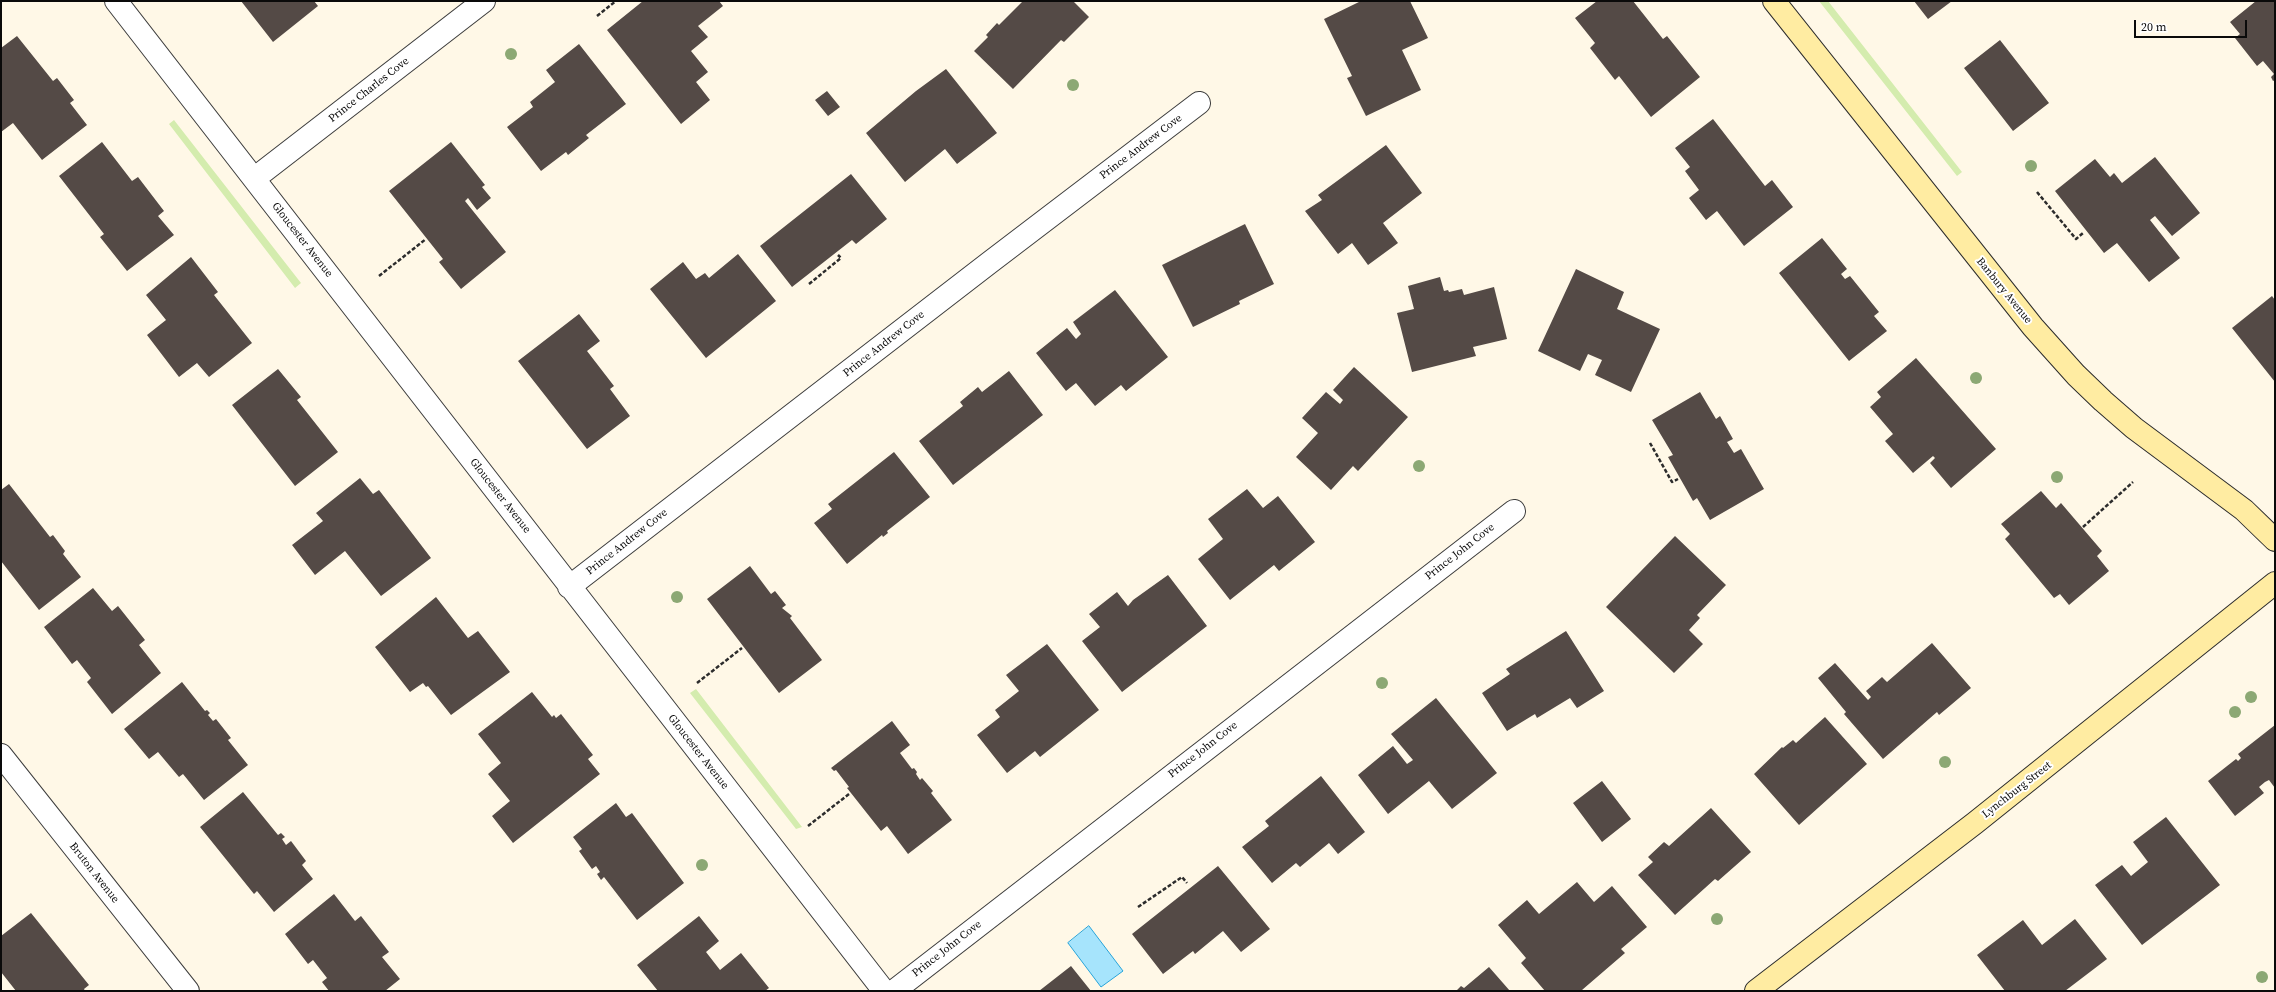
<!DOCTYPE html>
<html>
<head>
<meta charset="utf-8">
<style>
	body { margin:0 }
	#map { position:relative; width:2276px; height:992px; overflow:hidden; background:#fff8e7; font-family:"Source Serif 4",serif }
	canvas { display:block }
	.frame { position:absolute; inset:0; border:2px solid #0a0a0a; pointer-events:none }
	.scale { position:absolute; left:2134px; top:20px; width:113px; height:18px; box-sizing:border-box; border:2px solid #0a0a0a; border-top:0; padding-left:5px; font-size:12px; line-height:14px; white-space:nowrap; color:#0a0a0a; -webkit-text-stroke:3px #fff; paint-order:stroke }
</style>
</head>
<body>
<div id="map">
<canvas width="2276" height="992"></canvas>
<div class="frame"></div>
<div class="scale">20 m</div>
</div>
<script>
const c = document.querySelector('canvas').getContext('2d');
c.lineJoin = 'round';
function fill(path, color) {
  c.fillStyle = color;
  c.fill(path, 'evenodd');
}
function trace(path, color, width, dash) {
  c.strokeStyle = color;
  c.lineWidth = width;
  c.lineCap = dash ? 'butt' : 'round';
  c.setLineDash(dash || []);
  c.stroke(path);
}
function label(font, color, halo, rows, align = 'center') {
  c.font = font + ' "Source Serif 4",serif';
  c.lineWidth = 4;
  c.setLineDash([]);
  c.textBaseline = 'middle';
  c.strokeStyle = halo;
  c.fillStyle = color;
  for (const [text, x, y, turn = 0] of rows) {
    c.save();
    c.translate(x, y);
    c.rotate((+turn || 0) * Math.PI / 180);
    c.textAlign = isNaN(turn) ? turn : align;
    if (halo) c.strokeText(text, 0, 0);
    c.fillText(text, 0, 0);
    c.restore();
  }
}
const green = new Path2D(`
	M 1819,1 L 1828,1 L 1962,172 L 1957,176 Z
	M 174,120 L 301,283 L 295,288 L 169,124 Z
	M 696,689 L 802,827 L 796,829 L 690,693 Z`);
const water = new Path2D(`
	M 1089,926 L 1123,971 L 1101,987 L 1068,943 Z`);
const building = new Path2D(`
	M 241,1 L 314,1 L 318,6 L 273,42 Z
	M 643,1 L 719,1 L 723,6 L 698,26 L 708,37 L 691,51 L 708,72 L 696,82 L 710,100 L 681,124 L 607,30 Z
	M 1023,1 L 1073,1 L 1089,17 L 1064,42 L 1061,40 L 1013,89 L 974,51 L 988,37 L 986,35 L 997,23 L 999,25 Z
	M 1361,1 L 1410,1 L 1428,38 L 1402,50 L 1421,90 L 1366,116 L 1347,78 L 1352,76 L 1324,19 Z
	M 1597,1 L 1633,1 L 1663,39 L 1667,36 L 1700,77 L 1651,117 L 1619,76 L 1615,80 L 1590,48 L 1595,43 L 1575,18 Z
	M 1914,1 L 1952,1 L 1928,19 Z
	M 2256,1 L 2275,1 L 2275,80 L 2273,81 L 2271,77 L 2274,74 L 2263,61 L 2257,66 L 2235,38 L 2240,34 L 2230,22 Z
	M 17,36 L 53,81 L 57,78 L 74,100 L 70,103 L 87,125 L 42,160 L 13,123 L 1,132 L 1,48 Z
	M 2000,40 L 2049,103 L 2013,131 L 1964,68 Z
	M 579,44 L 626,104 L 586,135 L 589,138 L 568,155 L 566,152 L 541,171 L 507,127 L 533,107 L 530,102 L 555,82 L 546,70 Z
	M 946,69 L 997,133 L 957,164 L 945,149 L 905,182 L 866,133 L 916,91 Z
	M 827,91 L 840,107 L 828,116 L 815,100 Z
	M 1713,119 L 1765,186 L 1772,180 L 1793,207 L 1744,246 L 1717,211 L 1706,220 L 1689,198 L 1699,190 L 1685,171 L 1690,167 L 1675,148 Z
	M 102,142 L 132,181 L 138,177 L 164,211 L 158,216 L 174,235 L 127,271 L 100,237 L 104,234 L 59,176 Z
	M 451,142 L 485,185 L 482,187 L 491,198 L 477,210 L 468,198 L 465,201 L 506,252 L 461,289 L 439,262 L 443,259 L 389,191 Z
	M 1386,145 L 1422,193 L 1383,223 L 1398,243 L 1368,265 L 1352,243 L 1338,254 L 1305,211 L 1322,200 L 1318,195 Z
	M 2155,157 L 2200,213 L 2172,236 L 2155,216 L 2150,220 L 2180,258 L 2149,282 L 2117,243 L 2104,253 L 2055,191 L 2095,159 L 2110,177 L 2114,173 L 2122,183 Z
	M 851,174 L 887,219 L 856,244 L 852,240 L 792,287 L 760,246 Z
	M 1245,224 L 1274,284 L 1239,301 L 1240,304 L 1193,327 L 1162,265 Z
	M 1822,238 L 1847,269 L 1841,274 L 1845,279 L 1850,276 L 1879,312 L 1874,316 L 1887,331 L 1849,361 L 1779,273 Z
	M 738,254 L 776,301 L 706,358 L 650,289 L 683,262 L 696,279 L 705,273 L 709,278 Z
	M 191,257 L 218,292 L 214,295 L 252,343 L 209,377 L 197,363 L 179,377 L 147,335 L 166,320 L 146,295 Z
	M 1576,269 L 1624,292 L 1617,309 L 1660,329 L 1631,392 L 1595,375 L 1602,360 L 1588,354 L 1580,371 L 1538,351 Z
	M 1440,277 L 1444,291 L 1448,290 L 1449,292 L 1462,289 L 1464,295 L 1494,287 L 1507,339 L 1473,347 L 1476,356 L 1412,372 L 1397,313 L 1414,309 L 1408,286 Z
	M 1115,290 L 1168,357 L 1126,391 L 1121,385 L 1095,406 L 1076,383 L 1066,391 L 1036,353 L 1067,328 L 1076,339 L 1081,334 L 1073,322 Z
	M 2272,296 L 2275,300 L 2275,382 L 2232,328 Z
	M 579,314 L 600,341 L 587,351 L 614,386 L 610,389 L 630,416 L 587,449 L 518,361 Z
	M 1916,358 L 1996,449 L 1951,488 L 1930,463 L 1935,458 L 1933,456 L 1913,473 L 1885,441 L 1893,434 L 1870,407 L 1881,397 L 1877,392 Z
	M 1354,367 L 1408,417 L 1358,471 L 1353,466 L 1331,490 L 1296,457 L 1318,433 L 1302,418 L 1326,392 L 1340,404 L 1343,400 L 1333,390 Z
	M 278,369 L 301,397 L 297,400 L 338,452 L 295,486 L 232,405 Z
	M 1009,371 L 1043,415 L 953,485 L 919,441 L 963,406 L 960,402 L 978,387 L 982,392 Z
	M 1700,392 L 1716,419 L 1720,416 L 1733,439 L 1727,442 L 1734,453 L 1741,449 L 1764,489 L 1710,520 L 1697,498 L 1693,501 L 1668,457 L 1673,455 L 1652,420 Z
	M 894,452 L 930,497 L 887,531 L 888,533 L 883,537 L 882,535 L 847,564 L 814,523 L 832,509 L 828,504 Z
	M 360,478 L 373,494 L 379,490 L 431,558 L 381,596 L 345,551 L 315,575 L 292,545 L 323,521 L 316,513 Z
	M 9,484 L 50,537 L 53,535 L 65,551 L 63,554 L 81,577 L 39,610 L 1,561 L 1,490 Z
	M 1247,489 L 1263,508 L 1278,496 L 1315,542 L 1279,571 L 1274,565 L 1230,600 L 1198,559 L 1223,539 L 1208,519 Z
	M 2041,491 L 2056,508 L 2061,503 L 2102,551 L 2097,556 L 2109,571 L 2069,605 L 2060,594 L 2054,598 L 2005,539 L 2010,534 L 2001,524 Z
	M 1675,536 L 1726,585 L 1697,615 L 1700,618 L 1689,630 L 1703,644 L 1674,673 L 1606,607 Z
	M 750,566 L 771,594 L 775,591 L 786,605 L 782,608 L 792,616 L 790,618 L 822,660 L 779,693 L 707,599 Z
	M 1168,575 L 1207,626 L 1122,692 L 1082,641 L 1100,627 L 1089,614 L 1117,592 L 1128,606 L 1133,600 Z
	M 93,588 L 112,611 L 118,606 L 145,640 L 139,645 L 161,673 L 112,714 L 87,682 L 91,678 L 77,660 L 72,664 L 44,627 Z
	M 436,597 L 468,638 L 478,631 L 510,672 L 451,715 L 428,686 L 426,687 L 423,683 L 410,692 L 375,647 Z
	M 1566,631 L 1604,691 L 1577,708 L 1570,698 L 1537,718 L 1535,714 L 1507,731 L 1482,693 L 1510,674 L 1506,669 Z
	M 1932,643 L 1971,688 L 1939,715 L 1937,712 L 1883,759 L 1844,714 L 1846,712 L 1818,678 L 1835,663 L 1868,700 L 1871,697 L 1866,691 L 1882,677 L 1887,682 Z
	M 1047,644 L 1099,710 L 1040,757 L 1035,751 L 1007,773 L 977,735 L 1000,717 L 995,710 L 1019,691 L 1006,675 Z
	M 182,682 L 205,711 L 207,710 L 210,713 L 208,715 L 213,721 L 216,719 L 231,738 L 228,740 L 248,765 L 204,800 L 183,774 L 179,777 L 158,752 L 149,759 L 124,729 Z
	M 532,692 L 552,717 L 554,715 L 556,718 L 561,714 L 593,755 L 588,759 L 600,774 L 513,843 L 492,816 L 510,801 L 488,774 L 501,763 L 478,734 Z
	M 1436,698 L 1497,773 L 1452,809 L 1429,781 L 1388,814 L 1358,775 L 1393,746 L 1407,764 L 1413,760 L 1391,734 Z
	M 1825,717 L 1867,764 L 1799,825 L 1754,774 L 1782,747 L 1783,748 L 1793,740 L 1796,743 Z
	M 892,721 L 910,745 L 900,753 L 912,769 L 914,768 L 917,772 L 916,774 L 920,780 L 922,778 L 933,791 L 931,793 L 952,820 L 908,854 L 887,826 L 881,831 L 847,788 L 849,787 L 836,770 L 834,771 L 831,768 Z
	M 2275,725 L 2275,788 L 2269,780 L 2265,782 L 2259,787 L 2264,793 L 2235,816 L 2208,781 L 2236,759 L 2238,761 L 2241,758 L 2238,754 Z
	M 1321,776 L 1365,832 L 1338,854 L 1329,843 L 1300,867 L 1296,863 L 1272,883 L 1242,847 L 1269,826 L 1265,821 Z
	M 1602,781 L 1631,819 L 1602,842 L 1573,803 Z
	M 243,792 L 278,835 L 281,833 L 285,837 L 282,839 L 286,845 L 291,841 L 306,861 L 302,865 L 313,879 L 274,912 L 257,891 L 254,894 L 200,827 Z
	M 616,803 L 626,817 L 632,813 L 684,883 L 637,920 L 604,877 L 601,880 L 597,874 L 600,872 L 596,866 L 592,869 L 579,851 L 582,849 L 573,837 Z
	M 1711,808 L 1751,852 L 1718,881 L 1715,879 L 1675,915 L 1638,875 L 1653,862 L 1648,857 L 1664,842 L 1669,846 Z
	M 2166,817 L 2220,885 L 2142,945 L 2095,885 L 2122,865 L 2131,876 L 2148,862 L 2133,842 Z
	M 1218,866 L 1270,929 L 1241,952 L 1223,931 L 1195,954 L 1193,951 L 1163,974 L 1132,934 Z
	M 1577,882 L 1594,902 L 1612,886 L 1647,927 L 1621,949 L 1625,953 L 1582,990 L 1545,991 L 1521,963 L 1526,958 L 1498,925 L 1527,900 L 1539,914 Z
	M 334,894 L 355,921 L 361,916 L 389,952 L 382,957 L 400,979 L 385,991 L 329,991 L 322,982 L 327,978 L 313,960 L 308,964 L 285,934 Z
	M 31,913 L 89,985 L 84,989 L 85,991 L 16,991 L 1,972 L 1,936 Z
	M 699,916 L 719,941 L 706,952 L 720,970 L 741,953 L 769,988 L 765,991 L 658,991 L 637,965 Z
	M 2075,919 L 2107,959 L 2065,991 L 2005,991 L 1977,955 L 2023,920 L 2042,945 Z
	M 1071,966 L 1091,991 L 1039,991 Z
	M 1489,967 L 1510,991 L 1456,991 L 1461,986 L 1464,988 Z`);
const path = new Path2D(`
	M 597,16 L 616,1
	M 2037,192 L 2076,239 L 2083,233
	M 379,276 L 426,239
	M 809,284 L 841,258 L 838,255
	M 1650,443 L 1672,482 L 1678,479
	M 2083,527 L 2133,482
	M 697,683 L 742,648
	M 808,826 L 849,794
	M 1138,907 L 1182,877 L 1187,883`);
const street = new Path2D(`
	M 116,1 L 884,991
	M 255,178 L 484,1
	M 569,587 L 989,263 L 1199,103
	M 1,755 L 188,991
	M 894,991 L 1514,511`);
const secondary = new Path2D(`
	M 1774,1 L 2033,327 L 2076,375 L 2103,401 L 2134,428 L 2244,510 L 2275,540
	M 1756,991 L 1975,823 L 2275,583`);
const trees = [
	[511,54],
	[1073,85],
	[2031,166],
	[1976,378],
	[1419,466],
	[2057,477],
	[677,597],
	[1382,683],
	[2251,697],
	[2235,712],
	[1945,762],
	[702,865],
	[1717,919],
	[2262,977]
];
const streetNames = [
	["Prince Charles Cove",369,90,-38],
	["Prince Andrew Cove",1141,147,-37],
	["Gloucester Avenue",302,240,52],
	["Banbury Avenue",2004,291,51],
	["Prince Andrew Cove",884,344,-38],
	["Gloucester Avenue",500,496,52],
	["Prince Andrew Cove",627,542,-38],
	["Prince John Cove",1460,552,-38],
	["Prince John Cove",1203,750,-38],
	["Gloucester Avenue",698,752,52],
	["Lynchburg Street",2017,790,-38],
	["Bruton Avenue",94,873,52],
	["Prince John Cove",947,949,-38]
];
fill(green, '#d4ecae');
fill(water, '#a6e4fc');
trace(water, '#27a3d9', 1);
fill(building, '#544a46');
trace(street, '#3d3d3d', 24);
trace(secondary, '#2c2c2c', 24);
trace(path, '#2c2c2c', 2.5, [4, 2]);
trace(street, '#fff', 22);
trace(secondary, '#ffeca2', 22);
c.fillStyle = '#8ca874';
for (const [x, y] of trees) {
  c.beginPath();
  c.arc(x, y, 6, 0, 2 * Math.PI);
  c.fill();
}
label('11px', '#0a0a0a', '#fff', streetNames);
</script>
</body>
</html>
